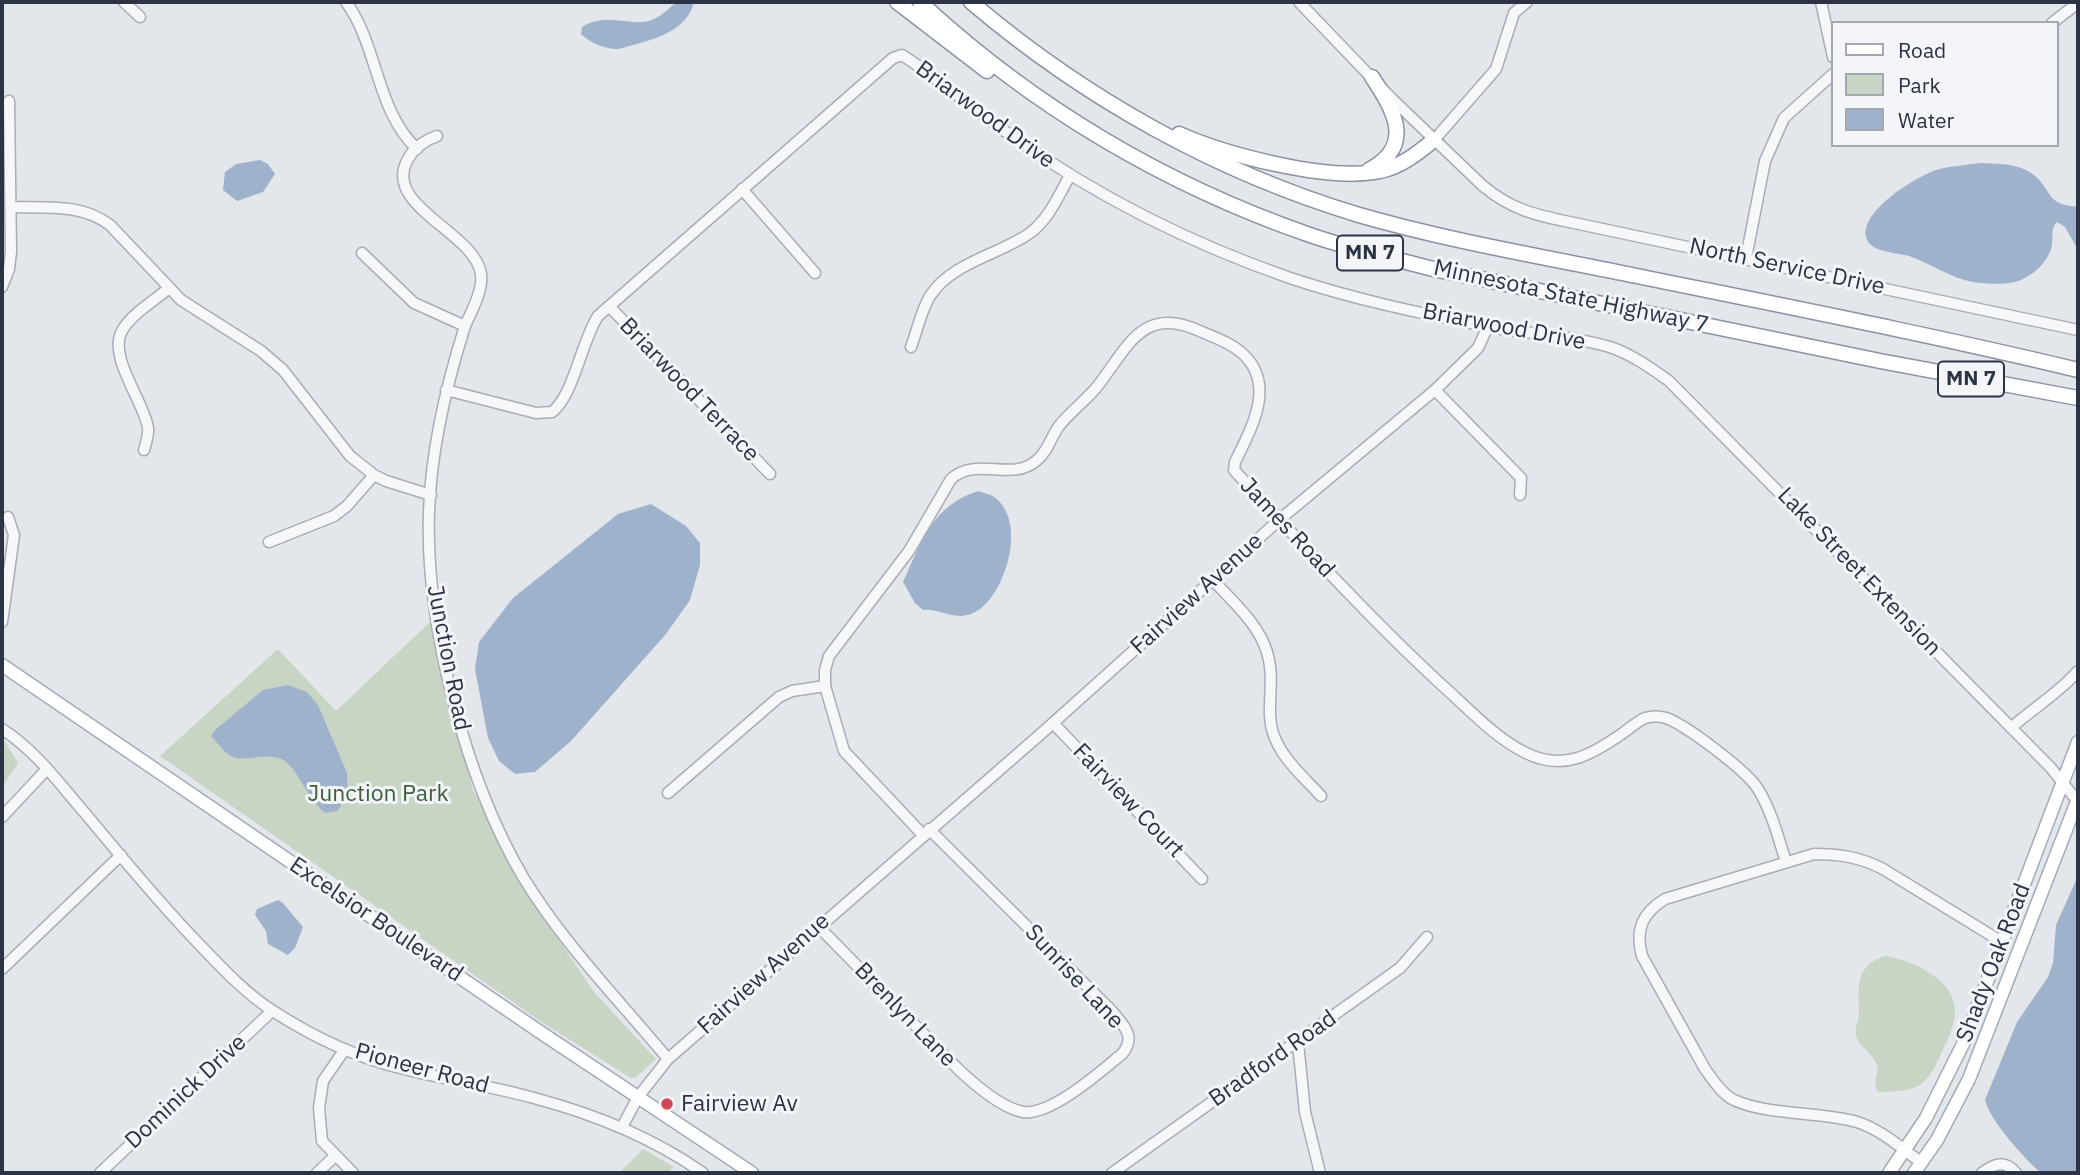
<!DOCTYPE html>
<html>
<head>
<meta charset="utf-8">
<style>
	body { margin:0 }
	#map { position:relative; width:2080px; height:1175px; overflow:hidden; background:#e3e6eb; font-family:"IBM Plex Sans",sans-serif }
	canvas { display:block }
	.frame { position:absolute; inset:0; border:4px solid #2b3344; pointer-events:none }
	.legend { position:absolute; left:1831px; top:21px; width:228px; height:126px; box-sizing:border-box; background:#f3f5f8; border:2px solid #a3a7b0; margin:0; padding:9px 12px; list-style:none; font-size:21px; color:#2b3344 }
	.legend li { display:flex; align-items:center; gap:14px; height:35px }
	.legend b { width:35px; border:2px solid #a3a7b0 }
</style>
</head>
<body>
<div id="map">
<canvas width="2080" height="1175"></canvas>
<div class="frame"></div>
<ul class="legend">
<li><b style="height:9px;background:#fff"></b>Road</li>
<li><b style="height:19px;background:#c8d5c4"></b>Park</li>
<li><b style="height:19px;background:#9eb3cb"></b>Water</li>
</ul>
</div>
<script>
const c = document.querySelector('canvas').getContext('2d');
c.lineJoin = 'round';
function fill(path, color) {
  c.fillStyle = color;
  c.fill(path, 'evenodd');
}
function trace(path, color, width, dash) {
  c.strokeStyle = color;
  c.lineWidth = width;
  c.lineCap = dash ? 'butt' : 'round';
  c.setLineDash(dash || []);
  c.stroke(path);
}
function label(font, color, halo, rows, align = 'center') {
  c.font = font + ' "IBM Plex Sans",sans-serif';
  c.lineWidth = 6;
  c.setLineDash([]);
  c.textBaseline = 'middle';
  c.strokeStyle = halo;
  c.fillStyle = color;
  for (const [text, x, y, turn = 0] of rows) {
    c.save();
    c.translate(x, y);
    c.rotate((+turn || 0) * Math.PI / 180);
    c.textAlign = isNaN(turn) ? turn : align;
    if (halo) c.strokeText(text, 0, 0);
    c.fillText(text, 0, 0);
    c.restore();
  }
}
const green = new Path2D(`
	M 431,621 L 435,648 L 473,790 L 528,894 L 594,992 L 656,1059 L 635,1078 L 631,1078 L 540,1021 L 160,756 L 278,649 L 336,711 Z
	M 2,737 L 18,763 L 2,787 Z
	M 1885,956 C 1912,960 1957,980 1955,1013 C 1954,1027 1947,1041 1941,1054 C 1936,1064 1931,1078 1920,1085 C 1910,1091 1890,1092 1878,1092 C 1872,1083 1879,1076 1877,1066 C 1874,1053 1858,1047 1856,1035 C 1854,1028 1859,1021 1859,1014 C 1859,987 1854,966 1885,956 Z
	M 643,1149 L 674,1167 L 667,1173 L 619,1173 Z`);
const water = new Path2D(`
	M 677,2 L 694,2 C 688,29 657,39 633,45 C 628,46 622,49 617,49 C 604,49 589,42 581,34 L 582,27 C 607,11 634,29 654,19 C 662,16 670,7 677,2 Z
	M 260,160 L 268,164 L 275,174 L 263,192 L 237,201 L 223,190 L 225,172 L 236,164 Z
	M 1981,163 C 1998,164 2021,163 2035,176 C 2054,193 2045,204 2078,207 L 2078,250 L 2065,227 L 2057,222 C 2049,230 2055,241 2050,252 C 2046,262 2035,273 2025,278 C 2012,286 1988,284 1973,282 C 1950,278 1930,263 1909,256 C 1898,253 1876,252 1869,243 C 1850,216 1918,175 1939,169 C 1952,166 1967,165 1981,163 Z
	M 979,491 C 983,493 990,494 994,497 C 1027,520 1007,589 980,609 C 958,625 943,608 923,610 L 915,603 L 903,582 C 921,543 933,504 979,491 Z
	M 651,504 L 686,526 L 700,543 L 700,565 L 690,600 L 666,634 L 571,741 L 535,772 L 515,774 L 499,761 L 488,738 L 475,669 L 479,642 L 513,598 L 618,514 Z
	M 288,685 L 307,692 L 318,705 L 347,773 L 348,795 L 337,811 L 325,813 C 308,799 297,769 285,761 C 269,751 252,761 236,758 C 226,756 218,743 211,736 L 214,731 L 263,690 Z
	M 2078,876 L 2078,1173 L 2041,1173 C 2024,1158 1990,1121 1985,1100 L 2017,1022 L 2048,977 L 2053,963 L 2056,925 Z
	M 278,900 L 283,903 L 303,927 L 295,948 L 288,955 L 268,944 L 266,931 L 255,915 L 257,909 Z`);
const minor = new Path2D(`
	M 124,2 L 140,17
	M 346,2 C 378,45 376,111 417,149
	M 1299,2 L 1391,98 L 1483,186 C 1514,212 1541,216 1579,224 L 2078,330
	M 1821,2 L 1833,57
	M 2052,23 L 2078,3
	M 437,136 C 426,140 414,148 408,159 C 381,206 475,232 481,274 C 483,291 472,310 465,326
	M 1435,139 L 1496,69 L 1514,13 L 1527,2
	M 742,189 L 815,273
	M 10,207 C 45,208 81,203 110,225 L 181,300 L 261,351 L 283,370 L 350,456 L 374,475 L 386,481 L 431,495
	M 362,253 L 414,303 L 465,326 C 446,386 431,449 429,512 C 425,625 466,780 523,877 C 563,943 619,1000 668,1059
	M 1746,258 L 1765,161 L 1784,118 L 1833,74
	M 2,287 L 9,269 L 11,252 L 9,101
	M 609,306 L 770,474
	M 911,347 C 917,331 921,311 930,296 C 952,262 999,255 1030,233 C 1049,219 1059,195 1070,175
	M 446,390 L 536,413 L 552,412 C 574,395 581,342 598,316 L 893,58 L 902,55 C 941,80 975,111 1013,137 C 1098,197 1192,244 1290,278 C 1353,299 1419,313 1485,326 C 1526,334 1569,335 1610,347 C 1631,354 1651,368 1669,381 L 2051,768 L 2078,802
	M 1435,390 L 1521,478 L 1520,495
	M 144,450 C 146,443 149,434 148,428 C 144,401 106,355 123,329 C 133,313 154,301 169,288
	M 269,542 L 334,516 L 347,506 L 374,475
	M 1213,580 C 1232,601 1258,623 1267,652 C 1274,674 1269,694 1270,716 C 1271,750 1300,773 1321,796
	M 2,622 L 14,535 L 8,517
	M 1053,723 L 1202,879
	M 2011,728 C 2033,708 2059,693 2078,671
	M 2,729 C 35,750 58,782 84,812 C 121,856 158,902 199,944 C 222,968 245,993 273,1011 C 313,1037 358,1058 404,1069 C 447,1080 491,1086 534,1098 C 594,1114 652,1137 703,1173
	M 668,793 L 779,697 L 792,691 L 825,686
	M 2,817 L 47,769
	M 923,835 L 844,751 L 825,686 L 825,670 L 829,656 L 909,551 L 951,479 C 976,456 1011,482 1036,461 C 1047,453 1051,437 1059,426 C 1070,412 1085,401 1096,388 C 1128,348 1142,303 1202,332 C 1216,338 1233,344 1244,355 C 1276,386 1251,429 1235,462 L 1234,470 C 1302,544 1370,619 1444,687 C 1470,710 1495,738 1526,753 C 1564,772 1593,754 1623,733 C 1630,728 1638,721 1645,718 C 1652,716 1659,716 1666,718 C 1686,725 1747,771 1758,789 C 1772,812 1778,837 1786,862
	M 818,926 L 959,1070 C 974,1084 1002,1108 1023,1112 C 1051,1116 1101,1071 1122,1054 C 1137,1036 1123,1025 1111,1010 L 929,829
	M 2,969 L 121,855
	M 1298,1043 L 1305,1112 L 1320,1173
	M 345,1049 L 323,1081 L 319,1108 L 322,1141 L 353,1173
	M 622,1127 L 638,1097 L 668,1059 L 1043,732 L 1278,521 L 1435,390 L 1478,348 L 1488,326
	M 1922,1163 C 1901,1148 1882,1130 1857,1122 C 1820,1111 1769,1116 1734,1100 C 1722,1094 1713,1080 1705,1069 L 1642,956 C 1635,930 1642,913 1665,899 L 1814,854 C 1839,854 1860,857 1883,869 L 2002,942
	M 100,1173 L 272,1011
	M 317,1173 L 335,1156
	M 1112,1173 L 1400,968 L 1427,937
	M 1982,1173 C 1995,1163 2005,1160 2016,1173`);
const major = new Path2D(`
	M 2,665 L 543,1034 L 752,1173
	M 1889,1173 L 1926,1118 L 1964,1042 L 2078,742
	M 1914,1173 L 1937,1140 L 1969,1079 L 2078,799`);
const highway = new Path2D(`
	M 897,2 L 987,71
	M 920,2 C 1032,106 1165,185 1310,235 C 1350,249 1392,258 1433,269 L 1880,361 L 2078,398
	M 971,2 C 1084,98 1216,172 1359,215 C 1449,241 1544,257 1637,276 C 1784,306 1932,335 2078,370
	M 1179,134 C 1226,155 1329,182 1380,171 C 1401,167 1419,152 1435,139
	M 1369,170 C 1416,145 1393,109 1372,77`);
const markers = [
	[667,1104,7,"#cf495b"]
];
const shields = [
	[1370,253,66],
	[1971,379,66]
];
const shieldNames = [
	["MN 7",1370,253],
	["MN 7",1971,379]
];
const streetNames = [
	["Briarwood Drive",985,115,36],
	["North Service Drive",1787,267,12],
	["Minnesota State Highway 7",1571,297,12],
	["Briarwood Drive",1504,327,11],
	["Briarwood Terrace",689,390,46],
	["James Road",1287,528,47],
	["Lake Street Extension",1859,572,46],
	["Fairview Avenue",1197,594,-42],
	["Junction Road",448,658,79],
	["Fairview Court",1128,801,46],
	["Excelsior Boulevard",376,920,34],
	["Shady Oak Road",1994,963,-69],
	["Fairview Avenue",764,974,-42],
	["Sunrise Lane",1074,977,47],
	["Brenlyn Lane",905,1015,46],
	["Bradford Road",1273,1059,-35],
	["Pioneer Road",422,1069,15],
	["Dominick Drive",186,1092,-43]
];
const parkNames = [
	["Junction Park",378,794]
];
const poiNames = [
	["Fairview Av",681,1104]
];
fill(green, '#c8d5c4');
fill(water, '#9eb3cb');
trace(minor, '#a8adb6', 13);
trace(major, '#a2aab7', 15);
trace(highway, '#8a93a2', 17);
trace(minor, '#f6f7f9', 10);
trace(major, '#fff', 12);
trace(highway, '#fff', 14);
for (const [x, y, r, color] of markers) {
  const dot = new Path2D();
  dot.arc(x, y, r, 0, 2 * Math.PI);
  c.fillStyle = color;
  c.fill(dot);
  trace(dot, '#f3f5f8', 2.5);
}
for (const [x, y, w] of shields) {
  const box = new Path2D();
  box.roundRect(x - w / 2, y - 17.5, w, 35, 5);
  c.fillStyle = '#f3f5f8';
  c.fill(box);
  trace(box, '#2b3344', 2);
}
label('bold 21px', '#2b3344', null, shieldNames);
label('23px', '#2b3344', '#f3f5f8', streetNames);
label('23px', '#3e5f38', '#f3f5f8', parkNames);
label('23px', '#2b3344', '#f3f5f8', poiNames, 'left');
</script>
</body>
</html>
